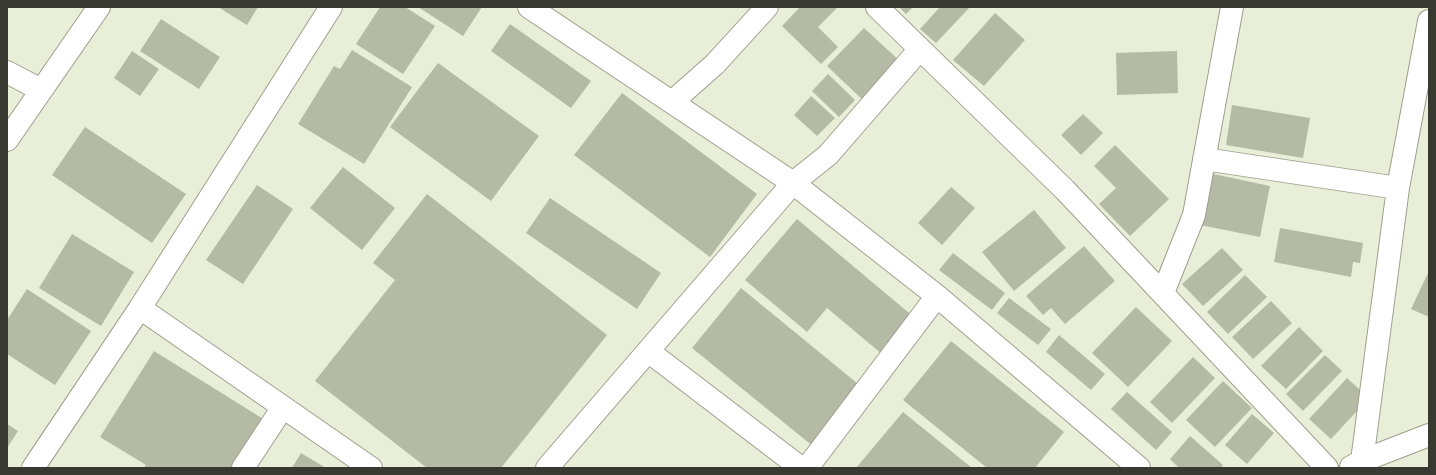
<!DOCTYPE html>
<html>
<head>
<meta charset="utf-8">
<style>
	body { margin:0 }
	#map { position:relative; width:1436px; height:475px; overflow:hidden; background:#e8eed8; font-family:Arial,sans-serif }
	canvas { display:block }
	.frame { position:absolute; inset:0; border:8px solid #383a31; pointer-events:none }
</style>
</head>
<body>
<div id="map">
<canvas width="1436" height="475"></canvas>
<div class="frame"></div>
</div>
<script>
const c = document.querySelector('canvas').getContext('2d');
c.lineJoin = 'round';
function fill(path, color) {
  c.fillStyle = color;
  c.fill(path, 'evenodd');
}
function trace(path, color, width, dash) {
  c.strokeStyle = color;
  c.lineWidth = width;
  c.lineCap = dash ? 'butt' : 'round';
  c.setLineDash(dash || []);
  c.stroke(path);
}
const building = new Path2D(`
	M 218,7 L 258,7 L 247,25 Z
	M 380,7 L 405,7 L 435,26 L 403,74 L 356,44 Z
	M 418,7 L 482,7 L 463,36 Z
	M 800,7 L 838,7 L 818,27 L 838,47 L 821,64 L 782,26 Z
	M 899,7 L 913,7 L 906,14 Z
	M 940,7 L 970,7 L 936,43 L 920,29 Z
	M 995,13 L 1025,40 L 984,86 L 953,60 Z
	M 161,19 L 220,57 L 199,89 L 140,51 Z
	M 510,24 L 591,81 L 571,108 L 491,51 Z
	M 864,28 L 902,63 L 865,102 L 827,66 Z
	M 352,50 L 412,87 L 364,164 L 298,124 L 334,66 L 340,69 Z
	M 132,51 L 159,69 L 140,96 L 114,78 Z
	M 1177,51 L 1178,93 L 1117,95 L 1116,53 Z
	M 438,63 L 539,136 L 491,201 L 390,127 Z
	M 828,74 L 855,100 L 839,117 L 812,91 Z
	M 622,93 L 757,194 L 710,257 L 574,155 Z
	M 811,96 L 835,118 L 817,136 L 794,115 Z
	M 1232,105 L 1310,118 L 1303,158 L 1226,145 Z
	M 1083,114 L 1103,133 L 1081,155 L 1061,135 Z
	M 85,127 L 186,194 L 152,243 L 52,175 Z
	M 1115,145 L 1169,199 L 1130,236 L 1099,204 L 1116,188 L 1094,166 Z
	M 343,167 L 395,208 L 362,250 L 310,208 Z
	M 1204,172 L 1270,186 L 1260,237 L 1200,225 Z
	M 257,185 L 293,209 L 243,284 L 206,260 Z
	M 951,187 L 975,208 L 942,245 L 918,223 Z
	M 427,194 L 607,335 L 501,468 L 427,468 L 315,381 L 395,280 L 373,263 Z
	M 550,198 L 661,273 L 637,309 L 526,233 Z
	M 1034,210 L 1066,248 L 1014,291 L 982,252 Z
	M 797,219 L 915,318 L 883,355 L 827,308 L 807,332 L 745,280 Z
	M 1280,228 L 1363,243 L 1360,263 L 1353,262 L 1351,277 L 1274,262 Z
	M 72,234 L 134,272 L 101,326 L 39,288 Z
	M 1084,246 L 1115,281 L 1065,324 L 1051,308 L 1043,315 L 1026,296 Z
	M 1222,248 L 1243,270 L 1203,306 L 1182,284 Z
	M 953,253 L 1005,293 L 992,310 L 939,270 Z
	M 1429,271 L 1429,317 L 1411,309 Z
	M 1245,275 L 1267,297 L 1228,334 L 1207,312 Z
	M 741,288 L 863,388 L 814,447 L 692,348 Z
	M 27,289 L 91,331 L 55,385 L 7,354 L 7,320 Z
	M 1009,298 L 1051,329 L 1038,345 L 997,313 Z
	M 1271,301 L 1292,323 L 1253,359 L 1232,337 Z
	M 1136,307 L 1172,341 L 1128,387 L 1092,353 Z
	M 1299,327 L 1323,351 L 1286,389 L 1261,366 Z
	M 1059,335 L 1105,374 L 1091,390 L 1046,352 Z
	M 951,341 L 1064,432 L 1035,468 L 987,468 L 903,400 Z
	M 154,351 L 265,420 L 235,468 L 144,468 L 146,465 L 100,437 Z
	M 1325,355 L 1342,371 L 1303,411 L 1286,394 Z
	M 1193,357 L 1215,378 L 1172,423 L 1150,402 Z
	M 1347,378 L 1369,398 L 1331,439 L 1309,419 Z
	M 1223,381 L 1252,408 L 1215,447 L 1186,420 Z
	M 1127,392 L 1172,432 L 1156,450 L 1111,409 Z
	M 903,412 L 972,468 L 856,468 Z
	M 1252,414 L 1274,433 L 1247,464 L 1225,445 Z
	M 7,424 L 18,431 L 7,448 Z
	M 1190,436 L 1223,465 L 1221,468 L 1179,468 L 1170,459 Z
	M 301,453 L 326,468 L 292,468 Z`);
const minor = new Path2D(`
	M 529,7 L 793,183 L 937,296 L 1139,468
	M 877,7 L 1065,190 L 1327,468
	M 7,72 L 41,90
	M 672,102 L 715,64 L 767,7
	M 7,140 L 99,7
	M 1204,159 L 1398,188
	M 1163,293 L 1194,215 L 1232,7
	M 140,308 L 371,468
	M 648,351 L 801,468
	M 1362,461 L 1398,188 L 1429,21
	M 1351,467 L 1362,461 L 1429,435
	M 33,468 L 140,308 L 331,7
	M 243,468 L 283,407
	M 547,468 L 793,183 L 828,155 L 920,49
	M 807,468 L 937,296`);
fill(building, '#b5baa5');
trace(minor, '#9ba18c', 24);
trace(minor, '#fff', 22);
</script>
</body>
</html>
